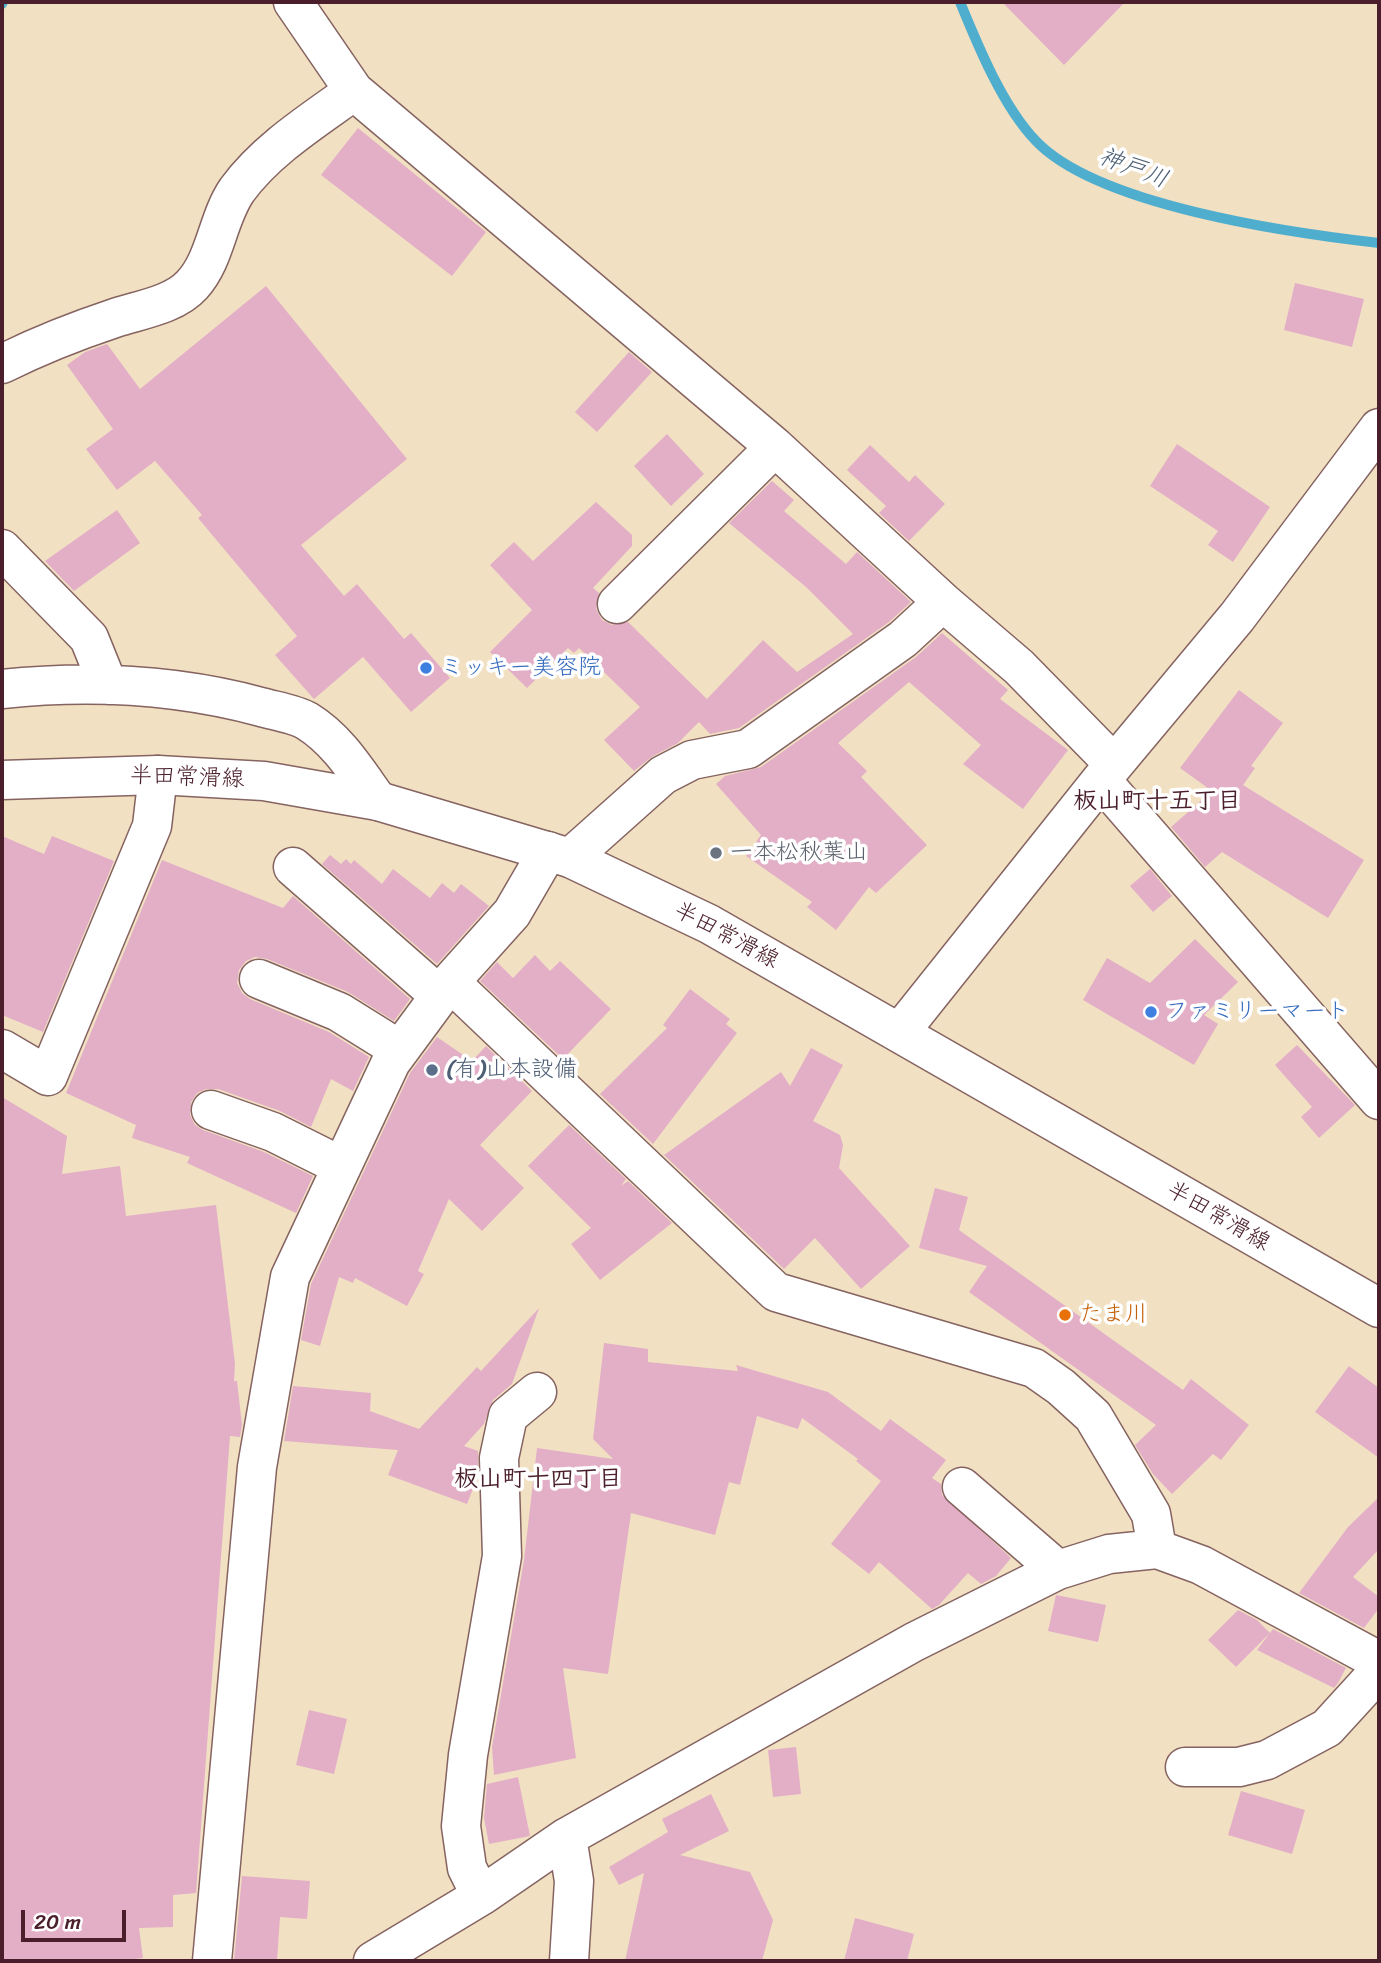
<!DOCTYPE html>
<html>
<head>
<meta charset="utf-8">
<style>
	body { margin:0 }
	#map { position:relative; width:1381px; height:1963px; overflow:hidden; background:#f2e0c3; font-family:Sriracha,sans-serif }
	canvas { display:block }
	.frame { position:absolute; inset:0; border:4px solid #4a1f2b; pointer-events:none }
	.scale { position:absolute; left:21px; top:1910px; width:105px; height:32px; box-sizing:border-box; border:4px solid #4a1f2b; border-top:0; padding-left:9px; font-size:21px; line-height:24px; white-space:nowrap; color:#4a1f2b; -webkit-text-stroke:5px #fff; paint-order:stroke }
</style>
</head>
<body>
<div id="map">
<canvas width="1381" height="1963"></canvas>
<div class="frame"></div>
<div class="scale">20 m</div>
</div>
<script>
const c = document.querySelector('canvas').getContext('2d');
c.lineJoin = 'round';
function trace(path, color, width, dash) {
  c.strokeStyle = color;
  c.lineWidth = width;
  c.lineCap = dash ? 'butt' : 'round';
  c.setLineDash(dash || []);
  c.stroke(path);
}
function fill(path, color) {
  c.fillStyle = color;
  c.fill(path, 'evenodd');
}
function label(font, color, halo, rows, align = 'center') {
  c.font = font + ' Sriracha,"Klee One",sans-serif';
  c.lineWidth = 7;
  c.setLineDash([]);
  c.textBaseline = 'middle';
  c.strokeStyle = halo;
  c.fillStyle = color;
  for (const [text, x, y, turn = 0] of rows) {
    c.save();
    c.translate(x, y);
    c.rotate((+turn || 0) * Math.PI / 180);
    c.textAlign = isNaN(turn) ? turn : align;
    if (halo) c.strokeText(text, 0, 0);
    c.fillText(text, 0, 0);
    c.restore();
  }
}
const stream = new Path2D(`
	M 960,2 C 978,46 1003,107 1036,141 C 1098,206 1291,233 1379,243
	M 2,4 L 3,2`);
const building = new Path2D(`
	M 1002,2 L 1125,2 L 1064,65 Z
	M 358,128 L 486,232 L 452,276 L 321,175 Z
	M 1295,283 L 1364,299 L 1352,347 L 1284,330 Z
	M 266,286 L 407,459 L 301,545 L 344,596 L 357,584 L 404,639 L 411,633 L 450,678 L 411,712 L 363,657 L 314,699 L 275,655 L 297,636 L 198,518 L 202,515 L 155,461 L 117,490 L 86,449 L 113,429 L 67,365 L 85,352 L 107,344 L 140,389 Z
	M 629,352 L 652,372 L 597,432 L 575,412 Z
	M 667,434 L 704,474 L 671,506 L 634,466 Z
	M 1177,444 L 1270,507 L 1233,562 L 1208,545 L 1218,531 L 1150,486 Z
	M 870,445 L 909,482 L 915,475 L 945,504 L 909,541 L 879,513 L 886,506 L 847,470 Z
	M 772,481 L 794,500 L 784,511 L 846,564 L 857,552 L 911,602 L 889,622 L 739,728 L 710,734 L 699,722 L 678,743 L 653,756 L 634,771 L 604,740 L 640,707 L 579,648 L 574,653 L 568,648 L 527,688 L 490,652 L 532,610 L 490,565 L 514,542 L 533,561 L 596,502 L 632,535 L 632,546 L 593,588 L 599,593 L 596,609 L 602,620 L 612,625 L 628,622 L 707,699 L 763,640 L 797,672 L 853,634 L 806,587 L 729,523 Z
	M 117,510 L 140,543 L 74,591 L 45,561 Z
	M 942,633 L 1008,690 L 1000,699 L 1068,750 L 1023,809 L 963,764 L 981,745 L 909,682 L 838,743 L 867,771 L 861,777 L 927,845 L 876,893 L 869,887 L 836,930 L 807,907 L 812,902 L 746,856 L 761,835 L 716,784 L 725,776 L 761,767 L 916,657 Z
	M 1239,690 L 1283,723 L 1251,766 L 1255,768 L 1243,785 L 1364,860 L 1328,918 L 1222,852 L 1205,867 L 1171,827 L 1212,791 L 1180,768 Z
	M 2,836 L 44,854 L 52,836 L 114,861 L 43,1032 L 2,1015 Z
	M 330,855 L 341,864 L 346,859 L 351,864 L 354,860 L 382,884 L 393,869 L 430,898 L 442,883 L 454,893 L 461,884 L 489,906 L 437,964 L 322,864 Z
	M 162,860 L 283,908 L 293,896 L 410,999 L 394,1021 L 348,992 L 267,959 L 255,957 L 246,961 L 239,970 L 237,983 L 242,993 L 250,999 L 329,1032 L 369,1057 L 353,1091 L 331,1079 L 311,1127 L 280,1111 L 218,1089 L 206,1089 L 197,1093 L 191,1102 L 190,1115 L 195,1125 L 203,1130 L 264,1152 L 313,1176 L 296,1213 L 187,1163 L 190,1157 L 132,1138 L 136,1125 L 66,1093 Z
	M 1150,869 L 1172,896 L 1153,912 L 1130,886 Z
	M 1195,939 L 1238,982 L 1204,1015 L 1218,1024 L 1194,1065 L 1083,1000 L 1107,958 L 1150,983 Z
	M 535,955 L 550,971 L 560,961 L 611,1009 L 563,1059 L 480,981 L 497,962 L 513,978 Z
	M 690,989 L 730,1019 L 726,1024 L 737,1033 L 653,1144 L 600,1094 L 667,1028 L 663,1025 Z
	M 437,1037 L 472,1061 L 486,1046 L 532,1091 L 480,1145 L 524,1188 L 482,1231 L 449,1199 L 418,1271 L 424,1274 L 407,1306 L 355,1278 L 353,1283 L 339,1277 L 320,1346 L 301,1340 L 311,1284 L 410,1073 Z
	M 1297,1045 L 1355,1105 L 1319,1138 L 1301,1117 L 1312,1107 L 1275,1065 Z
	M 811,1048 L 843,1065 L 813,1121 L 840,1135 L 843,1145 L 839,1168 L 910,1246 L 861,1289 L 815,1238 L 784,1269 L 664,1155 L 781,1072 L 790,1086 Z
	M 2,1097 L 67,1136 L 62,1174 L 120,1166 L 126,1216 L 216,1205 L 235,1364 L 234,1381 L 237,1381 L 242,1425 L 240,1437 L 230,1436 L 196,1893 L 173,1895 L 173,1927 L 139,1928 L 143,1958 L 114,1961 L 2,1961 Z
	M 569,1125 L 626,1179 L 621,1186 L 628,1181 L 672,1223 L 600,1280 L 571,1244 L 591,1228 L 528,1166 Z
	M 935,1188 L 968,1197 L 959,1230 L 1183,1390 L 1191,1379 L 1249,1425 L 1221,1460 L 1213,1454 L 1172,1494 L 1153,1474 L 1135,1445 L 1156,1425 L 969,1292 L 987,1266 L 919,1248 Z
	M 539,1308 L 512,1384 L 493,1400 L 484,1424 L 464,1446 L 478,1451 L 478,1476 L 467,1504 L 388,1475 L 398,1450 L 284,1441 L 293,1386 L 371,1393 L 370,1411 L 419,1429 L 477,1367 L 481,1371 Z
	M 604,1343 L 648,1349 L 648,1362 L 738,1371 L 736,1365 L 828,1392 L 881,1431 L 890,1419 L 946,1460 L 932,1478 L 941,1484 L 942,1495 L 1011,1558 L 996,1576 L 981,1584 L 968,1573 L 939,1605 L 932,1609 L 879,1562 L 869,1574 L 831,1544 L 881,1481 L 856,1461 L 858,1459 L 802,1418 L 798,1429 L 757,1416 L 740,1485 L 729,1482 L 715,1535 L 631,1513 L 608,1674 L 563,1668 L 576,1758 L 494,1775 L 492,1747 L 524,1560 L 537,1448 L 613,1459 L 593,1439 Z
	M 1349,1366 L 1379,1388 L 1379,1458 L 1315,1412 Z
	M 1379,1497 L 1379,1549 L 1353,1577 L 1379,1597 L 1379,1608 L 1364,1628 L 1299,1593 L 1348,1527 Z
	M 1056,1595 L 1106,1605 L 1098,1642 L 1048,1631 Z
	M 1238,1610 L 1257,1620 L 1270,1633 L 1236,1667 L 1208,1640 Z
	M 1273,1629 L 1346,1668 L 1338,1683 L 1334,1688 L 1257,1650 Z
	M 309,1710 L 347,1719 L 334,1774 L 296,1765 Z
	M 796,1747 L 801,1794 L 773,1797 L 768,1750 Z
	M 518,1777 L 530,1836 L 489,1844 L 484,1818 L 487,1784 Z
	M 1241,1791 L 1305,1810 L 1292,1854 L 1228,1835 Z
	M 711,1794 L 729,1831 L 680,1855 L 750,1872 L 773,1920 L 762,1961 L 625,1961 L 644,1873 L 619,1885 L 609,1867 L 668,1832 L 662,1819 Z
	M 242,1876 L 310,1881 L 307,1919 L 280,1917 L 277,1961 L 234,1961 Z
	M 855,1918 L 914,1934 L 907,1961 L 844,1961 Z`);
const minor = new Path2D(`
	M 293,2 L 354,91 L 775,447 L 943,602 L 1019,667 L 1114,764
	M 2,364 C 38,346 76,331 115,318 C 139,310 174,305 192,285 C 216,259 217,219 237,190 C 267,149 314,120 354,91
	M 2,549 L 89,638 L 108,685
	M 617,604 L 775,447
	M 2,689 C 89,680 176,684 261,707 C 275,711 295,714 307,721 C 338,740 357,772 378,801
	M 1101,780 L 1379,1100
	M 570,858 L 663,775 L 692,760 L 748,749 L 903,639 L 943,602
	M 293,867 L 440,996
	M 259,979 L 339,1012 L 400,1050
	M 450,982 L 776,1292 L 1034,1368 L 1061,1387 L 1093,1416 L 1151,1514 L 1157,1549
	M 900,1032 L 1101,780 L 1237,617 L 1379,428
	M 2,1049 L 48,1076 L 152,826 L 158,775
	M 211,1110 L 273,1132 L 341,1166
	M 962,1487 L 1058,1570
	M 1185,1767 L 1239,1767 L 1267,1760 L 1327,1728 L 1379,1671
	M 567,1837 L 574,1881 L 569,1961
	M 481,1896 L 467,1868 L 461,1826 L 468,1755 L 502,1556 L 499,1458 L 508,1416 L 537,1392
	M 212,1961 L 257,1467 L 290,1277 L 391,1062 L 450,982 L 512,913 L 548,851
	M 373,1961 L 481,1896 L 567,1837 L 914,1642 L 1058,1570 L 1109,1554 L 1157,1549 L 1201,1565 L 1379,1661`);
const major = new Path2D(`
	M 2,780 L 158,775 L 264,781 L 378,801 L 570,858 L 709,924 L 1379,1308`);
const markers = [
	[426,668,7,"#3f7fe0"],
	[716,853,7,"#6b7280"],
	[1151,1012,7,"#3f7fe0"],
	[432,1070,7,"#5c6f8a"],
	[1065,1315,7,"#e8710a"]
];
const shopNames = [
	["ミッキー美容院",440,668],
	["ファミリーマート",1165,1012]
];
const streetNames = [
	["半田常滑線",187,778,2],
	["半田常滑線",726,936,28],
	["半田常滑線",1218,1217,30]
];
const worshipNames = [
	["一本松秋葉山",730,853]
];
const serviceNames = [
	["(有)山本設備",446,1070]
];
const foodNames = [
	["たま川",1079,1315]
];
const waterNames = [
	["神戸川",1133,169,21]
];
const neighbourhoodNames = [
	["板山町十五丁目",1157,802],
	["板山町十四丁目",538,1480]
];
trace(stream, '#4faece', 10);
fill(building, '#e2afc7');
trace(minor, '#856360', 41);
trace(major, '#856360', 41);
trace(minor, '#fff', 38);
trace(major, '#fff', 38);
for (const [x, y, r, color] of markers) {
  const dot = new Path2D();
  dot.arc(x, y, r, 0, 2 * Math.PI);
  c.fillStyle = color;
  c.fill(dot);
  trace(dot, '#fff', 2.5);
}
label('23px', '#366cbe', '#fff', shopNames, 'left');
label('23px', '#4a1f2b', '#fff', streetNames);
label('23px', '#5b616d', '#fff', worshipNames, 'left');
label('23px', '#4e5e75', '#fff', serviceNames, 'left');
label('23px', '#c56008', '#fff', foodNames, 'left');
label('italic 24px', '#4c5f74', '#fff', waterNames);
label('bold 24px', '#4a1f2b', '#fff', neighbourhoodNames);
</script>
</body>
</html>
